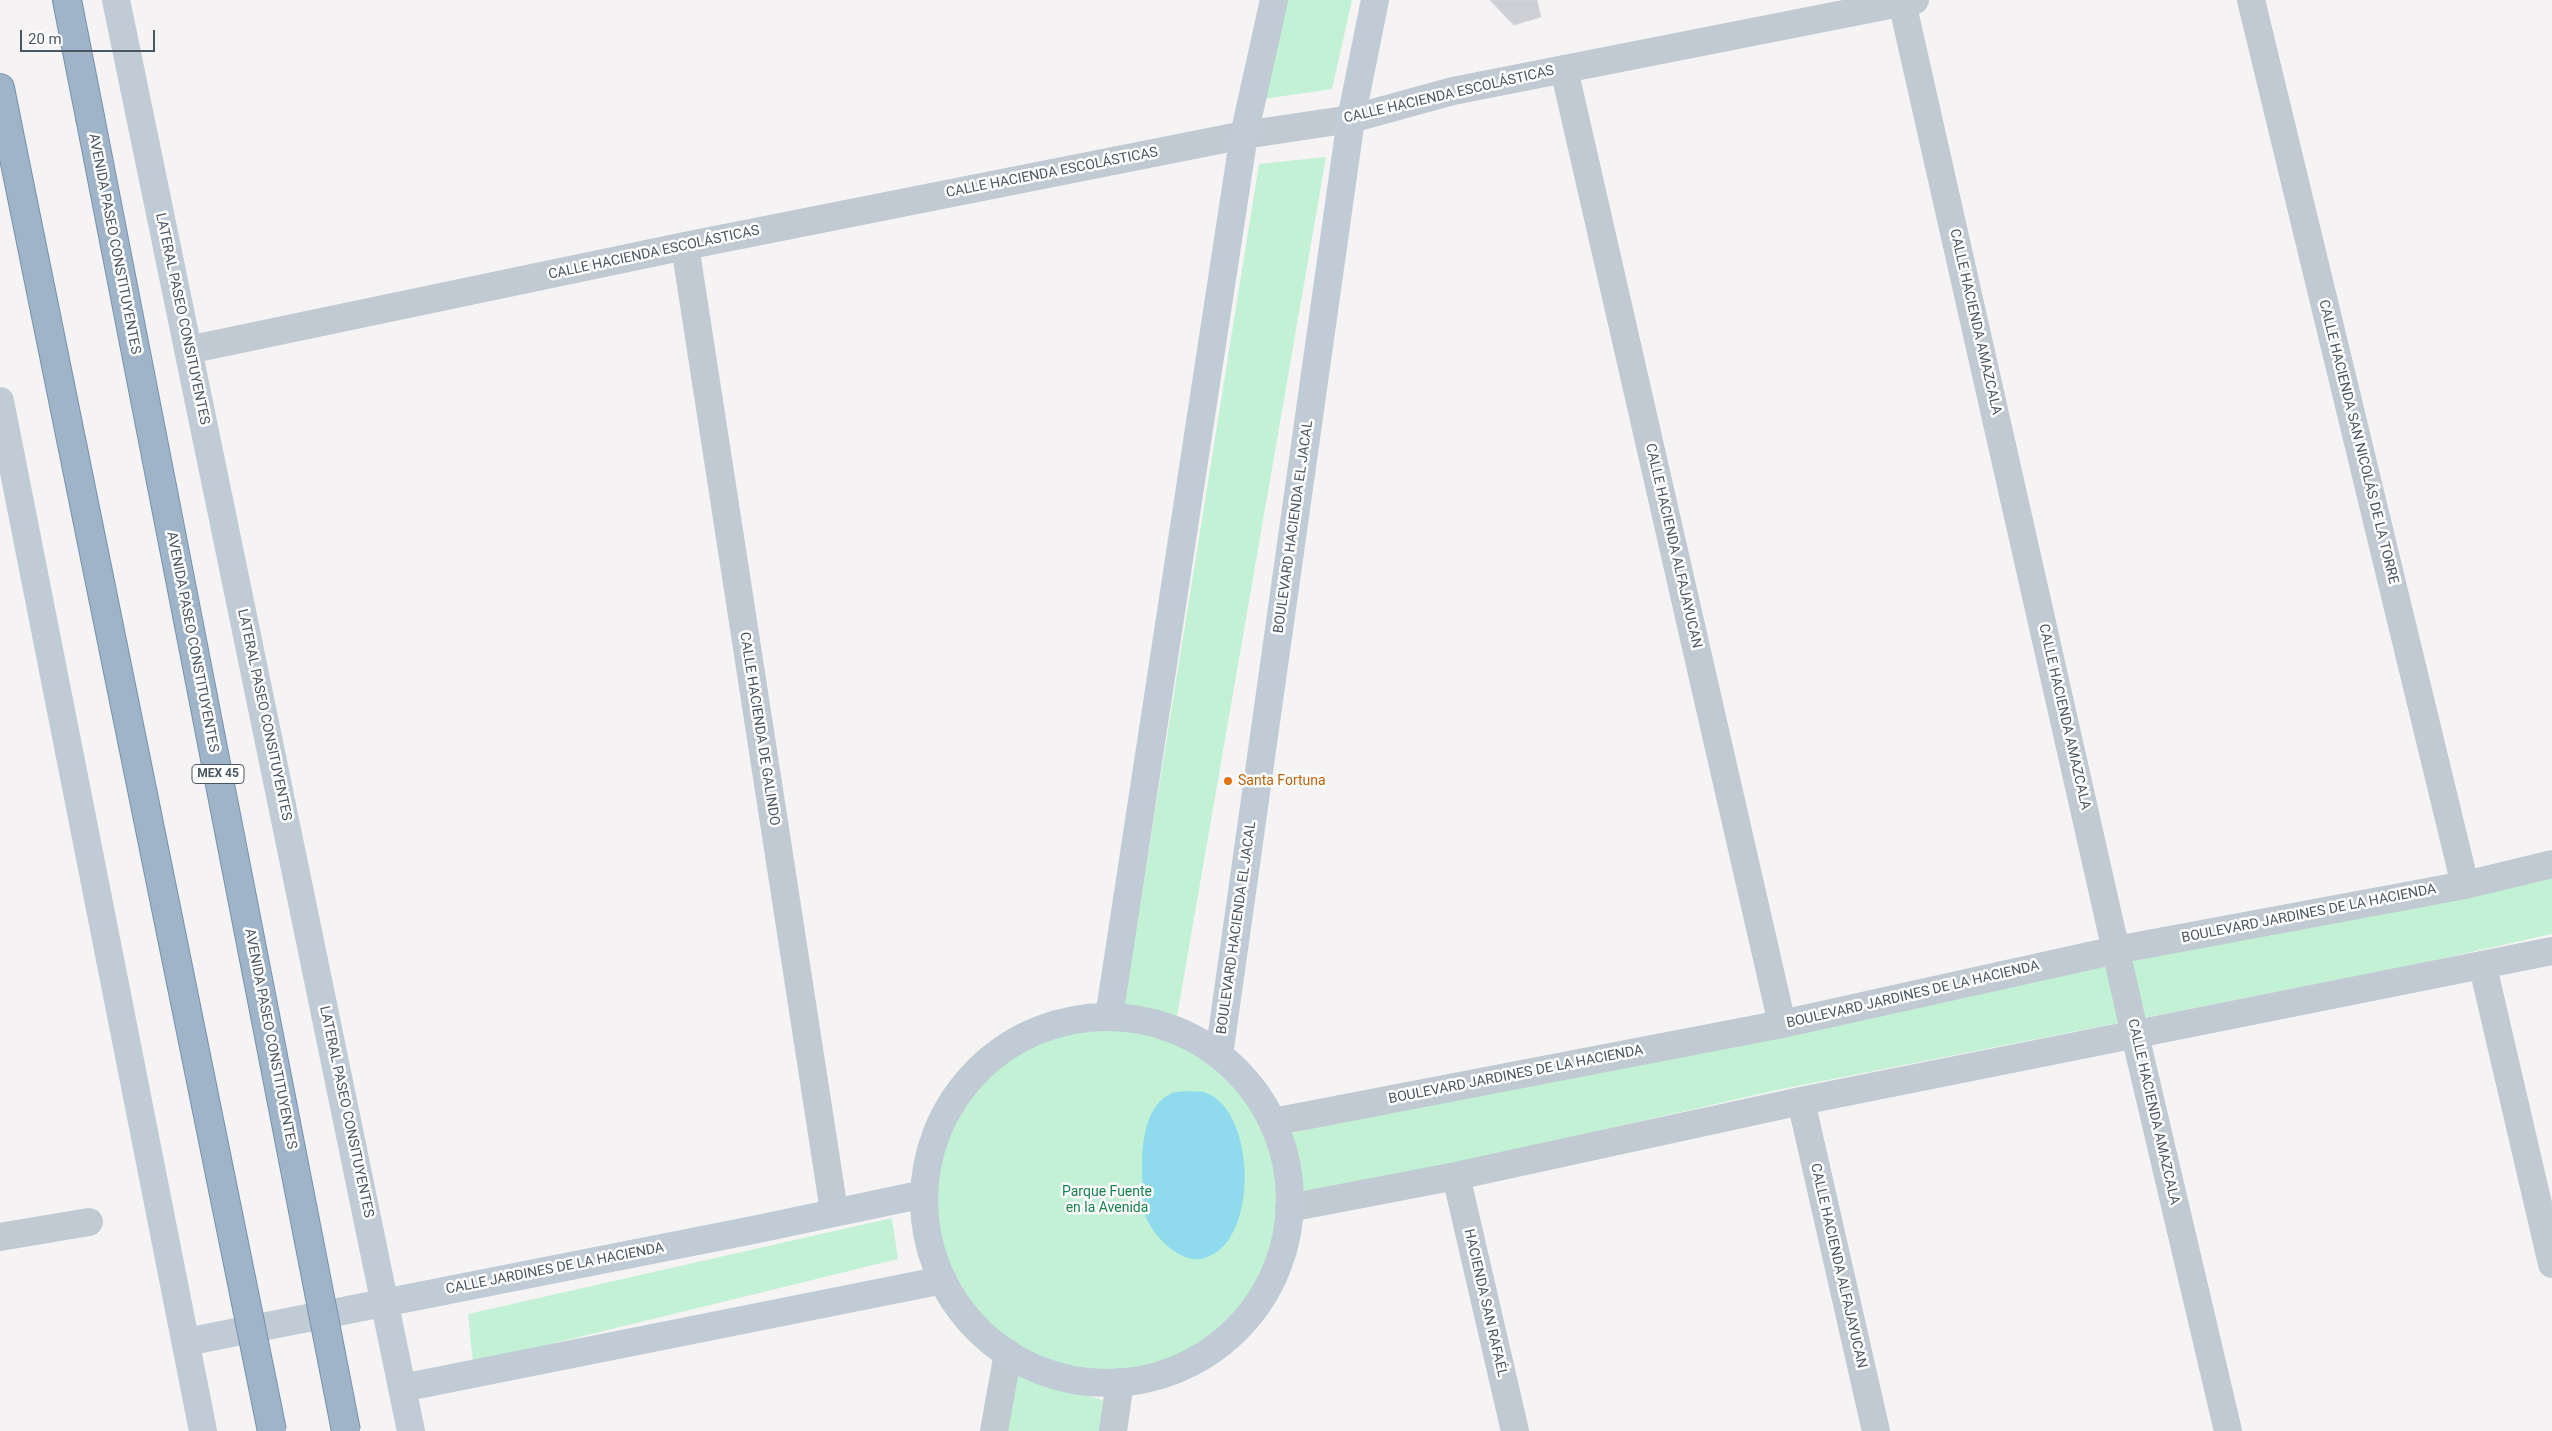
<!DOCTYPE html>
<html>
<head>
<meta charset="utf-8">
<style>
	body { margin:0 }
	#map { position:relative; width:2552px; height:1431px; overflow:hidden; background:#f5f3f3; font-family:Roboto,sans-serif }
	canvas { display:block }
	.scale { position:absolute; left:20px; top:30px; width:135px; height:22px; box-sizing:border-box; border:2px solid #4a5661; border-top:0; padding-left:6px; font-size:15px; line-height:18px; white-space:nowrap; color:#4a5661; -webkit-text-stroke:4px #fff; paint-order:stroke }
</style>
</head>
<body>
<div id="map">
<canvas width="2552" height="1431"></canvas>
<div class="scale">20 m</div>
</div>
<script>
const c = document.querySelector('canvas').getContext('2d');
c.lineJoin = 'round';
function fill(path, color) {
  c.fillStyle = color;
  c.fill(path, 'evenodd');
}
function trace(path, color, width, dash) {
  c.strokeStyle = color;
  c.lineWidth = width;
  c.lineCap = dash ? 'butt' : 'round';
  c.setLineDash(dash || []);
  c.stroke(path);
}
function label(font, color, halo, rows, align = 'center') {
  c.font = font + ' Roboto,sans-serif';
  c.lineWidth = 5;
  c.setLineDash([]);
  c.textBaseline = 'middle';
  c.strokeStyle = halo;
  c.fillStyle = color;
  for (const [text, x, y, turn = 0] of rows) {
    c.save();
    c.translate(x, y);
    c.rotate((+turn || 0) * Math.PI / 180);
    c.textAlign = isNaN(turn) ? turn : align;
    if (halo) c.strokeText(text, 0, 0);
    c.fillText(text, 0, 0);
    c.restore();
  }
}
const green = new Path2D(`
	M 1287,0 L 1352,0 L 1332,89 L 1263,99 Z
	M 1326,157 L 1176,1022 L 1124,1005 L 1259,164 Z
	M 2552,869 L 2552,934 L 2413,965 L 1777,1090 L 1301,1199 L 1285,1135 L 1441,1097 Z
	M925 1200a182 182 0 1 1 364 0a182 182 0 1 1-364 0Z
	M 892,1218 L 898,1259 L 473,1363 L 468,1314 Z
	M 1015,1372 L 1108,1402 L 1103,1431 L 1006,1431 Z`);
const water = new Path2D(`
	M 1189,1091 C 1194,1092 1200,1091 1204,1092 C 1258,1109 1260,1250 1200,1259 C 1178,1262 1151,1234 1145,1214 C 1142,1207 1143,1198 1143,1191 C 1141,1162 1139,1110 1170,1094 C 1175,1091 1183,1092 1189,1091 Z`);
const building = new Path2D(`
	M 1490,0 L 1537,0 L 1541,17 L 1514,25 Z`);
const minor = new Path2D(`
	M 2251,0 L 2465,885
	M 1902,2 L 2135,1035 L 2228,1431
	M 1564,69 L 1782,1024
	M 685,246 L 834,1211
	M 188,350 L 685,246 L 1244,135 L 1351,119 L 1453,91 L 1915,0
	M 2483,967 L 2552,1264
	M 1801,1101 L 1876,1431
	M 1273,1122 L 1782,1024 L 2116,950 L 2465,885 L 2552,864
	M 1456,1176 L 1515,1431
	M 1289,1208 L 1456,1176 L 1801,1101 L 2552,951
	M 0,1237 L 89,1222
	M 994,1431 L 1008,1353
	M 1113,1431 L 1120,1382`);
const secondary = new Path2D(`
	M 116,0 L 411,1431
	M 0,401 L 203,1431
	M 1109,1017 L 1244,135 L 1274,0
	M924 1200a183 183 0 1 1 366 0a183 183 0 1 1-366 0Z
	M 1219,1055 L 1351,119 L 1375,0
	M 186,1342 L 758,1229 L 924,1194
	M 402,1388 L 943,1280`);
const trunk = new Path2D(`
	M 67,0 L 90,117
	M 0,88 L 11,143`);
const trunkBridge = new Path2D(`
	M 90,117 L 346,1431
	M 11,143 L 272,1431`);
const markers = [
	[1228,781,5,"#e8710a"]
];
const shields = [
	[218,774,52]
];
const shieldNames = [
	["MEX 45",218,774]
];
const streetNames = [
	["CALLE HACIENDA ESCOLÁSTICAS",1449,95,-13],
	["CALLE HACIENDA ESCOLÁSTICAS",1052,173,-11],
	["AVENIDA PASEO CONSTITUYENTES",114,244,79],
	["CALLE HACIENDA ESCOLÁSTICAS",654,253,-12],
	["LATERAL PASEO CONSITUYENTES",182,319,78],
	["CALLE HACIENDA AMAZCALA",1975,322,77],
	["CALLE HACIENDA SAN NICOLÁS DE LA TORRE",2358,442,76],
	["BOULEVARD HACIENDA EL JACAL",1294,527,-82],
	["CALLE HACIENDA ALFAJAYUCAN",1673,546,77],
	["AVENIDA PASEO CONSTITUYENTES",192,642,79],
	["LATERAL PASEO CONSITUYENTES",264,715,78],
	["CALLE HACIENDA AMAZCALA",2064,717,77],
	["CALLE HACIENDA DE GALINDO",759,729,81],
	["BOULEVARD JARDINES DE LA HACIENDA",2309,914,-11],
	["BOULEVARD HACIENDA EL JACAL",1237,928,-82],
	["BOULEVARD JARDINES DE LA HACIENDA",1913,995,-13],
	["AVENIDA PASEO CONSTITUYENTES",270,1039,79],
	["BOULEVARD JARDINES DE LA HACIENDA",1516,1075,-11],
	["LATERAL PASEO CONSITUYENTES",346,1112,78],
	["CALLE HACIENDA AMAZCALA",2153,1112,77],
	["CALLE HACIENDA ALFAJAYUCAN",1838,1266,77],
	["CALLE JARDINES DE LA HACIENDA",555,1269,-11],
	["HACIENDA SAN RAFAÉL",1485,1303,77]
];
const foodNames = [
	["Santa Fortuna",1238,781]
];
const parkNames = [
	["Parque Fuente",1107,1192],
	["en la Avenida",1107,1208]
];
fill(green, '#c3f1d5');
fill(water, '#90daee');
fill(building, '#cdcfd5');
trace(building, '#d7d9de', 1);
trace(trunk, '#7690ad', 30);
trace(minor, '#c1cad2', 28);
trace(secondary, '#c1cbd6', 28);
trace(trunk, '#9fb4c9', 28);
trace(trunkBridge, '#7690ad', 30, []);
trace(trunkBridge, '#9fb4c9', 28);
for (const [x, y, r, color] of markers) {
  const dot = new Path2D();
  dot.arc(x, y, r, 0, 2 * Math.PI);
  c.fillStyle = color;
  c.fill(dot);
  trace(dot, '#fff', 2);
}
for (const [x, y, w] of shields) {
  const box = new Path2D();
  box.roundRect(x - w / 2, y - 9.5, w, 19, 4);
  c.fillStyle = '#fff';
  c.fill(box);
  trace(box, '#4a5661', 1);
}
label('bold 12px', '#4a5661', null, shieldNames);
label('14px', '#4a5661', '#fff', streetNames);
label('14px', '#c56008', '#fff', foodNames, 'left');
label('14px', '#17864f', '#fff', parkNames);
</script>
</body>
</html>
